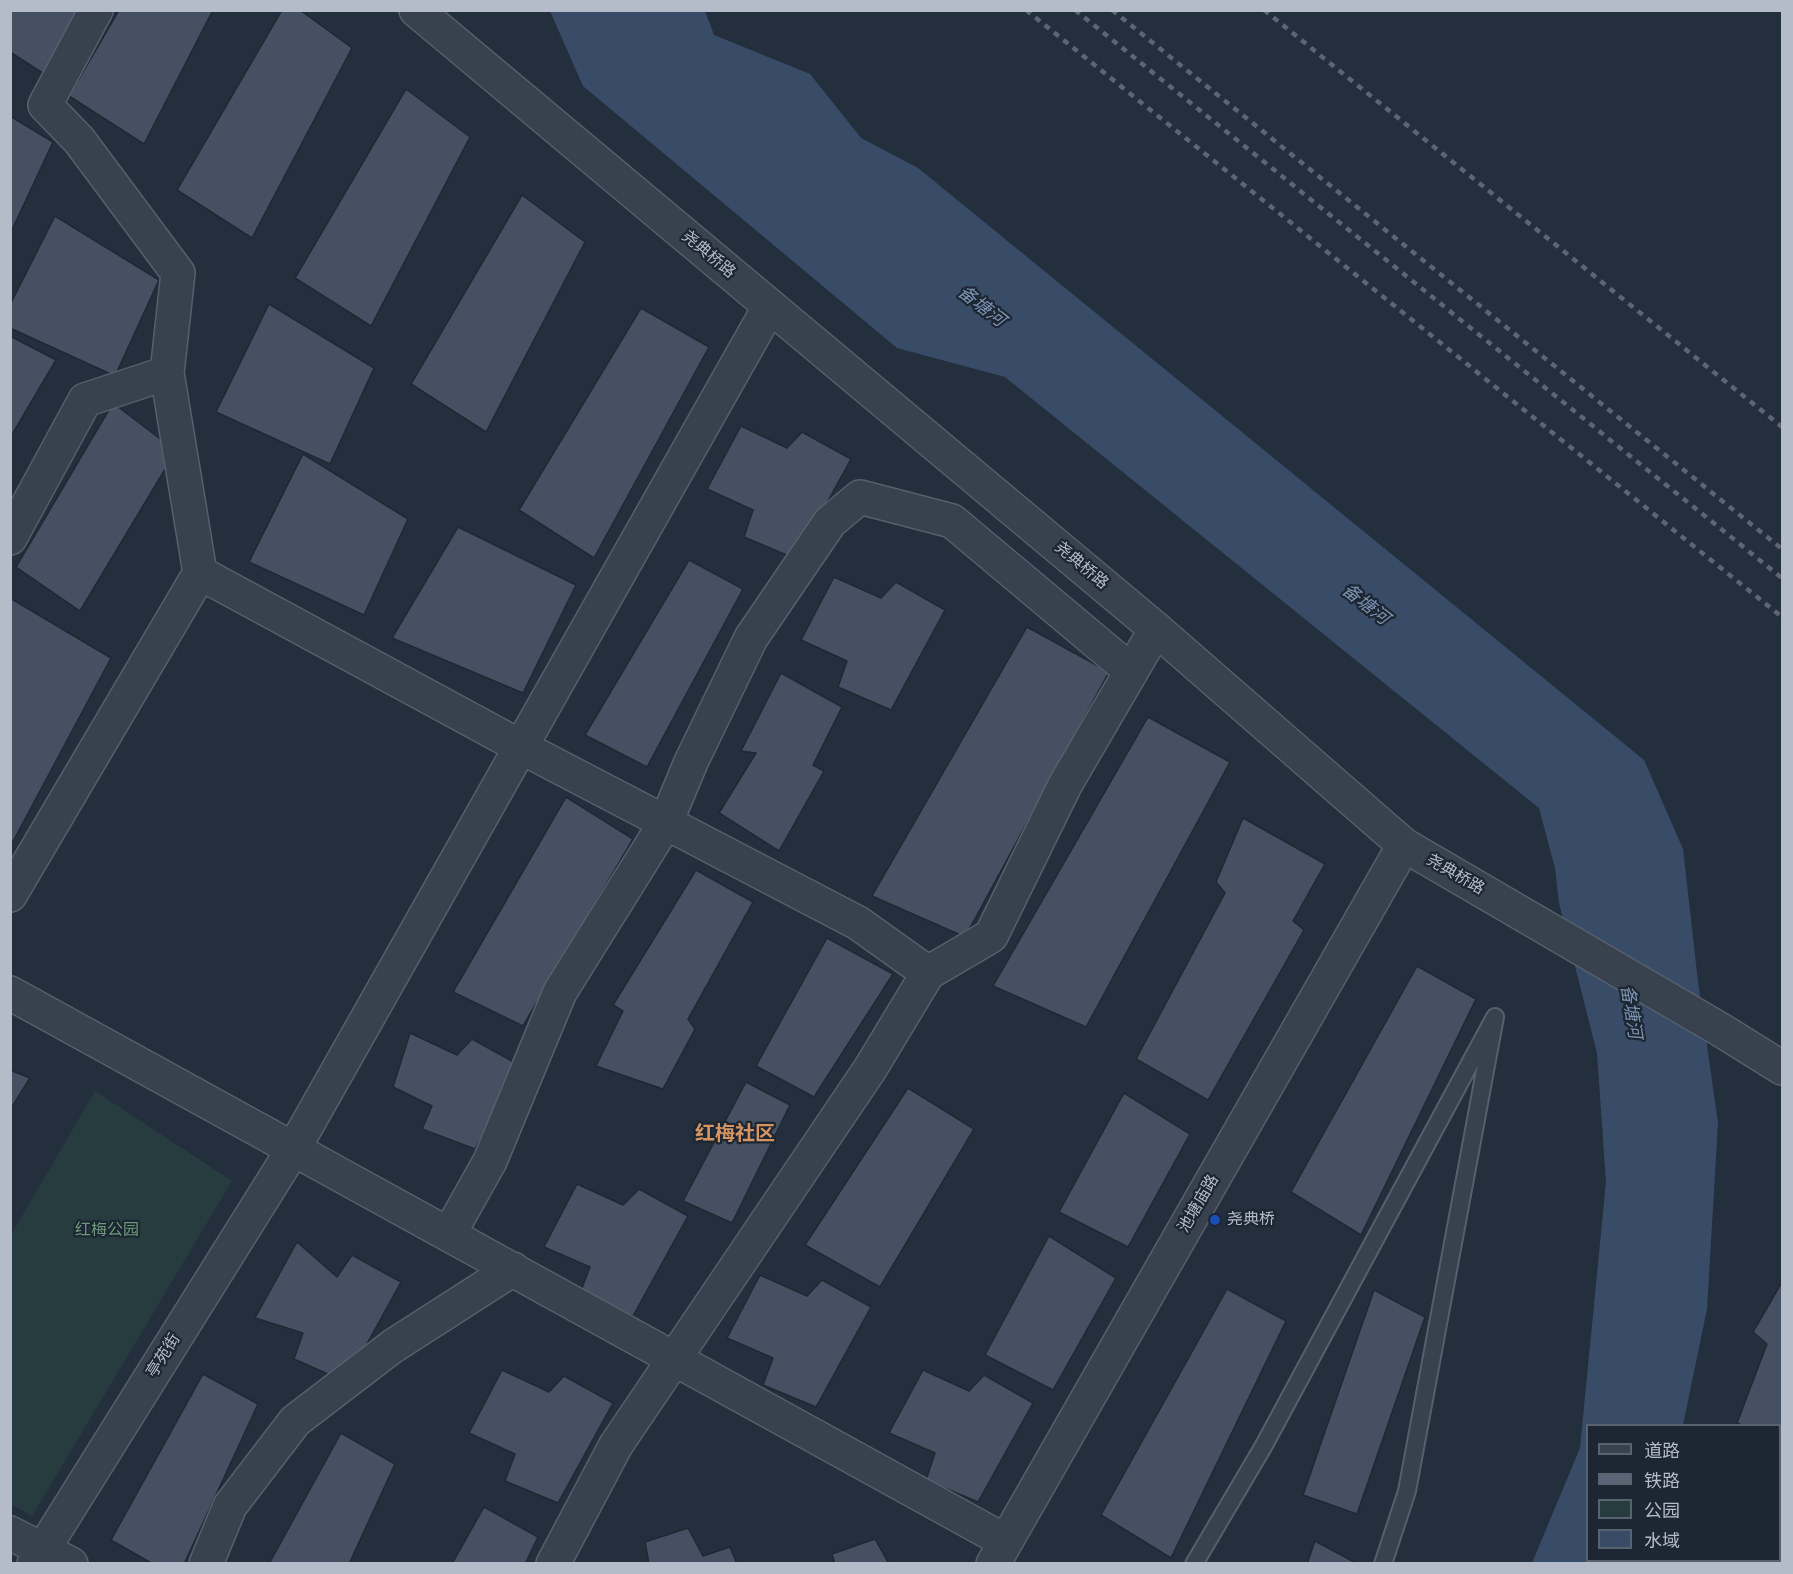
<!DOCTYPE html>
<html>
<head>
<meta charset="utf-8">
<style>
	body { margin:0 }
	#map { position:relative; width:1793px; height:1574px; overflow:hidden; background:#242f3e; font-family:Roboto,"Noto Sans SC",sans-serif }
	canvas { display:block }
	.frame { position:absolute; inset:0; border:12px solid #b4bcc9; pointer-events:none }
	.legend { position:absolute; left:1586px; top:1424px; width:195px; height:138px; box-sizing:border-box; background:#1d2633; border:2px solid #59626f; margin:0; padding:8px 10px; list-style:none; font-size:18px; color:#b4bcc9 }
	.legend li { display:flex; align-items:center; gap:12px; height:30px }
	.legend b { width:30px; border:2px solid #59626f }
</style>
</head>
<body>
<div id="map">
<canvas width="1793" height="1574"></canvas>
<div class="frame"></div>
<ul class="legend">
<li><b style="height:8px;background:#38414e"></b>道路</li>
<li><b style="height:8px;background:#5a6575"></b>铁路</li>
<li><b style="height:16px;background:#263c3f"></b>公园</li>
<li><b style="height:16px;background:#394c67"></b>水域</li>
</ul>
</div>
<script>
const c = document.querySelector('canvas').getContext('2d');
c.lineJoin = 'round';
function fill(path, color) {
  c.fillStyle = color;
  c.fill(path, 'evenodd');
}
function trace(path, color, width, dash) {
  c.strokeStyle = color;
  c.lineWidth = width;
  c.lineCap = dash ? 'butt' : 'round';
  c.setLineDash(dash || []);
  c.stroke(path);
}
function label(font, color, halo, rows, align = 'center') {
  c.font = font + ' Roboto,"Noto Sans SC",sans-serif';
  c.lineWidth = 4.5;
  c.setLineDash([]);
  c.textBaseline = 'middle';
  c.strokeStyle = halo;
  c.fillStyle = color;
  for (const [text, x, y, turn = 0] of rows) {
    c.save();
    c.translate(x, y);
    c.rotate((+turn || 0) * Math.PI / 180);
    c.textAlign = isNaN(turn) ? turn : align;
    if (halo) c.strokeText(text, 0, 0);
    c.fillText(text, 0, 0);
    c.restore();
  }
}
const green = new Path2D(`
	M 95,1091 L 232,1181 L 32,1516 L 11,1504 L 11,1235 Z`);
const water = new Path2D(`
	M 550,11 L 705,11 L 714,35 L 810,74 L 861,138 L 918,168 L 1644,760 L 1683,849 L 1698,982 L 1718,1123 L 1707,1309 L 1683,1425 L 1588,1426 L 1588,1560 L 1651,1561 L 1650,1563 L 1532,1563 L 1580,1448 L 1606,1182 L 1597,1053 L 1559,903 L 1555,868 L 1539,808 L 1005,377 L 897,348 L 583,86 Z`);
const building = new Path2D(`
	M 10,10 L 84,10 L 49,77 L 10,52 Z
	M 119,10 L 213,10 L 144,144 L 69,96 Z
	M 282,10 L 300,10 L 352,48 L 252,238 L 177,190 Z
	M 406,89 L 470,137 L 371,326 L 295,278 Z
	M 10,116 L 53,142 L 10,234 Z
	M 522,195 L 585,242 L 486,432 L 411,384 Z
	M 55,216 L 159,280 L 115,376 L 10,328 L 10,305 Z
	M 269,304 L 374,368 L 330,464 L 216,412 Z
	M 641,308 L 709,347 L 594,558 L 519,510 Z
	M 10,336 L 56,360 L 10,438 Z
	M 113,403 L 176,451 L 80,611 L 16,567 Z
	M 741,426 L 787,448 L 802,432 L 851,459 L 796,559 L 744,537 L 753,510 L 707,489 Z
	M 303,454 L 408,519 L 364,615 L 249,562 Z
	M 458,527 L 576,585 L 523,693 L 392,638 Z
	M 689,560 L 743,589 L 647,767 L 585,735 Z
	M 834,577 L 881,598 L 896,582 L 945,610 L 891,710 L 838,687 L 847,661 L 801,640 Z
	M 10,598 L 111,658 L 10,847 Z
	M 1027,627 L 1109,672 L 965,937 L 872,896 Z
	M 781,673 L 842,707 L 813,765 L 824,771 L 779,851 L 719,813 L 756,753 L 741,751 Z
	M 1148,717 L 1230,762 L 1086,1027 L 993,986 Z
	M 566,797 L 633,839 L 523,1026 L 453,992 Z
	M 1243,818 L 1325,864 L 1293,921 L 1304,930 L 1208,1100 L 1136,1059 L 1225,893 L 1216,882 Z
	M 696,870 L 753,902 L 688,1019 L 695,1029 L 663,1089 L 596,1066 L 623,1011 L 613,1005 Z
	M 827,938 L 893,974 L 814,1097 L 756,1066 Z
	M 1417,966 L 1476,999 L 1361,1235 L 1291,1192 Z
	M 410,1033 L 457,1055 L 472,1039 L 521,1066 L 475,1149 L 422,1129 L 432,1106 L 393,1087 Z
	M 10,1070 L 30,1078 L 10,1110 Z
	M 746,1082 L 790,1105 L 732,1223 L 683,1201 Z
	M 908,1088 L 974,1129 L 880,1287 L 805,1245 Z
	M 1124,1093 L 1190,1134 L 1128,1247 L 1059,1212 Z
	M 577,1184 L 623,1205 L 639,1189 L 688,1216 L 633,1316 L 580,1293 L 590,1267 L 544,1247 Z
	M 1049,1236 L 1116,1278 L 1053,1390 L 985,1355 Z
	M 297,1242 L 337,1277 L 352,1255 L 401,1282 L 346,1382 L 294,1359 L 303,1333 L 255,1318 Z
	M 760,1275 L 807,1296 L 822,1280 L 871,1307 L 816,1407 L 763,1385 L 773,1358 L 727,1338 Z
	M 1782,1282 L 1782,1440 L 1780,1439 L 1780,1426 L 1744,1426 L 1737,1423 L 1767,1344 L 1753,1332 Z
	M 1227,1289 L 1286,1321 L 1171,1558 L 1101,1515 Z
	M 1374,1290 L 1425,1317 L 1357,1514 L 1303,1495 Z
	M 502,1370 L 549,1392 L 564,1376 L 613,1403 L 558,1503 L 505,1481 L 515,1454 L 469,1433 Z
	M 923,1370 L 969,1391 L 984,1375 L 1033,1403 L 978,1502 L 926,1480 L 935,1453 L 889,1433 Z
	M 203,1374 L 258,1404 L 184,1564 L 153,1564 L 111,1540 Z
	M 341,1433 L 395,1464 L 349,1564 L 269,1564 Z
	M 1780,1446 L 1782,1447 L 1782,1564 L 1711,1564 L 1713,1560 L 1780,1560 Z
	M 484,1507 L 538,1537 L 525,1564 L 452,1564 Z
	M 688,1528 L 703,1556 L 730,1547 L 737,1564 L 649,1564 L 645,1542 Z
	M 875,1539 L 889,1564 L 835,1564 L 832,1554 Z
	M 1315,1541 L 1358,1564 L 1307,1564 Z`);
const service = new Path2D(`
	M 1194,1564 L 1263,1447 L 1495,1017 L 1407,1491 L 1383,1564`);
const minor = new Path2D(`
	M 96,10 L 45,105 L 79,140 L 178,273 L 167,373 L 200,573
	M 10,538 L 85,400 L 167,373
	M 10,895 L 200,573 L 521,747 L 858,923 L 928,973 L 870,1069 L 616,1445 L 553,1564
	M 928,973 L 991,936 L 1065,785 L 1156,629
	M 10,993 L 1005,1541
	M 449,1234 L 490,1161 L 560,992 L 666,822 L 691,762 L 751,638 L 830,522 L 860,497 L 952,521 L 1131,671
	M 10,1533 L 71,1564
	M 34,1564 L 294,1148 L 770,306
	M 206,1564 L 230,1506 L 295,1421 L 393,1346 L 513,1269`);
const tertiary = new Path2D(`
	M 416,10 L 1156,629 L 1404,845 L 1721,1030 L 1782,1068
	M 993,1564 L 1404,845`);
const rail = new Path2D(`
	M 1026,10 L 1782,617
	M 1075,10 L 1782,578
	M 1112,10 L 1782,549
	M 1264,10 L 1782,427`);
const markers = [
	[1215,1220,6,"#1a4fb4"]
];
const streetNames = [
	["尧典桥路",708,255,40],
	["尧典桥路",1081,566,40],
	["尧典桥路",1455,875,30],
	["池塘庙路",1199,1204,-60],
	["亭苑街",164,1356,-58]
];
const poiNames = [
	["尧典桥",1227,1220]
];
const parkNames = [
	["红梅公园",107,1231]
];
const waterNames = [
	["备塘河",981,307,38],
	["备塘河",1365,605,38],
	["备塘河",1630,1012,81]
];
const quarterNames = [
	["红梅社区",735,1135]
];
fill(green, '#263c3f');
fill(water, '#394c67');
fill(building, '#455162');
trace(building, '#1f2835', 1.5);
trace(service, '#565f6c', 20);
trace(minor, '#565f6c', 36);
trace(tertiary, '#565f6c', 36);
trace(service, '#38414e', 16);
trace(minor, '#38414e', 33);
trace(tertiary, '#38414e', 33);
trace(rail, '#5a6575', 4.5, [6, 6]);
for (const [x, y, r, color] of markers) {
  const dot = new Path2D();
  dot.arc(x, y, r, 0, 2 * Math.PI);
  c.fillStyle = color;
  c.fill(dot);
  trace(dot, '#1d2633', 2);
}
label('16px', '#b4bcc9', '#1d2633', streetNames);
label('16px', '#b4bcc9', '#1d2633', poiNames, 'left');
label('16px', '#6b9a76', '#1d2633', parkNames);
label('italic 18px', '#7c92b1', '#1d2633', waterNames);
label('bold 20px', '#d59563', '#1d2633', quarterNames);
</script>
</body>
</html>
